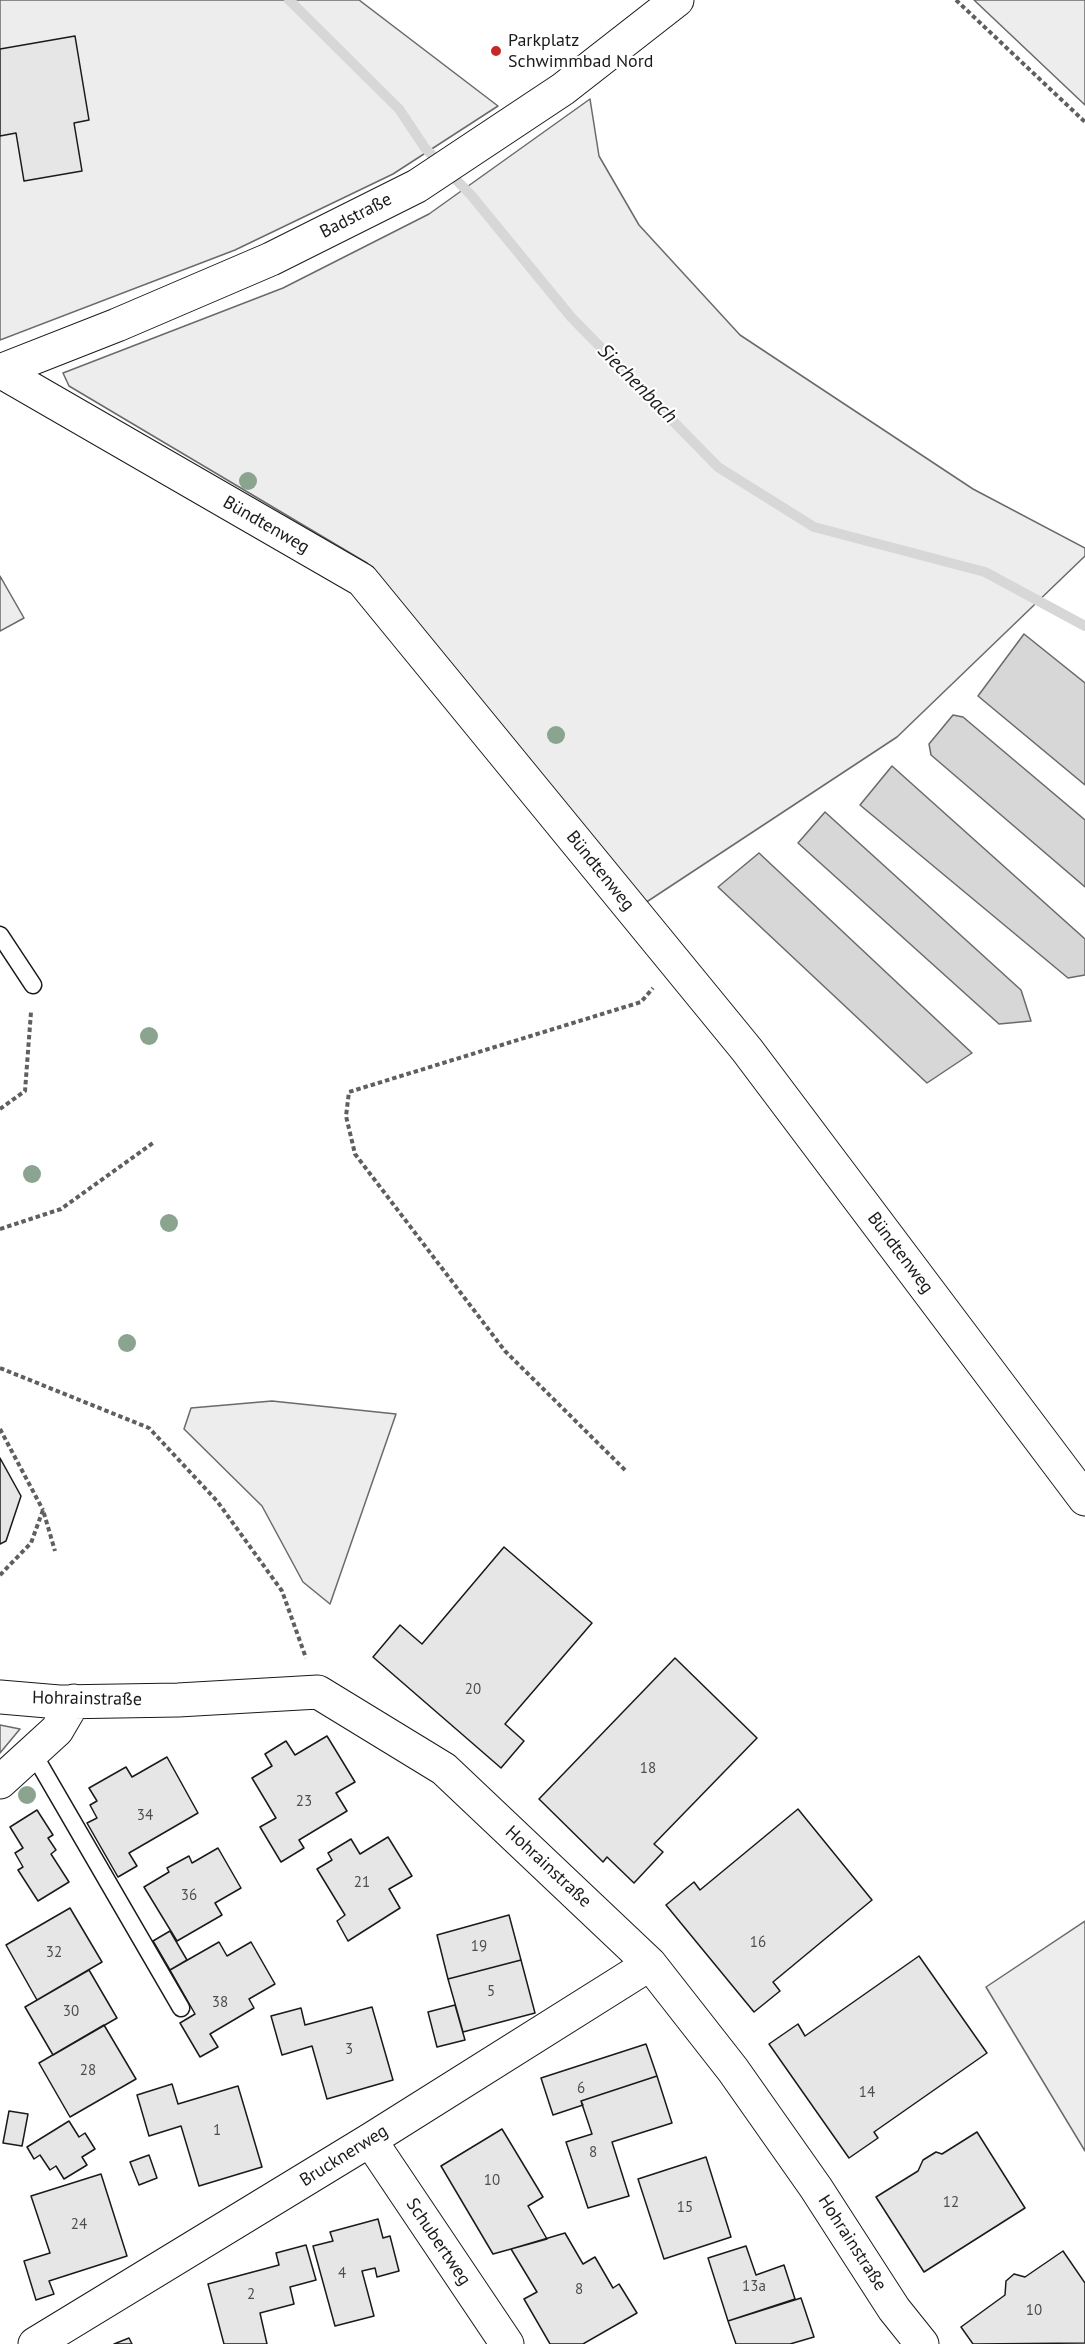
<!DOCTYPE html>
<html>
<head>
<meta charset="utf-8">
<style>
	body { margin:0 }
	canvas { display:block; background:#fff }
</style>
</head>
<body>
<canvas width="1085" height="2344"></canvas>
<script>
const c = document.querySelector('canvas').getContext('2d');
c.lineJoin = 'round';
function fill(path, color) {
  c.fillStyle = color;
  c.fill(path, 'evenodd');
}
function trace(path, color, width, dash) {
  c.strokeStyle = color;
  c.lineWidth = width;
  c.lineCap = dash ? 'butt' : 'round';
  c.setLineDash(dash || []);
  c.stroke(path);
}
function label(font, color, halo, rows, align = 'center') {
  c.font = font + ' "PT Sans",sans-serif';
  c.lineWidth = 4.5;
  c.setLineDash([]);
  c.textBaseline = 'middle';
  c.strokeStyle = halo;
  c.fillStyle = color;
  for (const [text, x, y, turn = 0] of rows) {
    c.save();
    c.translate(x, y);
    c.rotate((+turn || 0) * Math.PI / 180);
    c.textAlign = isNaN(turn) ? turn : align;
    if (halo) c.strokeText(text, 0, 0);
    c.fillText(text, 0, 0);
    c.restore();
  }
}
const green = new Path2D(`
	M 0,0 L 359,0 L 498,106 L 393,174 L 235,250 L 0,340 Z
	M 974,0 L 1085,0 L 1085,105 Z
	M 590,99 L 599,156 L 639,225 L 740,335 L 973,489 L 1085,548 L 1085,556 L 897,737 L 645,903 L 367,563 L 69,386 L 63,373 L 283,288 L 429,214 Z
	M 0,576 L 24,618 L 0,631 Z
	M 272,1401 L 396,1414 L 330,1604 L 303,1582 L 262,1506 L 184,1429 L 191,1408 Z
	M 0,1725 L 20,1729 L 0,1753 Z
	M 1085,1921 L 1085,2151 L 986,1987 Z`);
const water = new Path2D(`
	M 1024,634 L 1085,683 L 1085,785 L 978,696 Z
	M 953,715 L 963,717 L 1085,820 L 1085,887 L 931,755 L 929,744 Z
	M 892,766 L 1085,939 L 1085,975 L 1068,978 L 860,805 Z
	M 825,812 L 1021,990 L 1031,1021 L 999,1024 L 798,843 Z
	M 759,853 L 972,1053 L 927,1083 L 718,887 Z`);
const stream = new Path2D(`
	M 289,0 L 399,109 L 425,148 L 471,195 L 571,317 L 718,467 L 814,527 L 985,572 L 1085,626`);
const building = new Path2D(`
	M 75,36 L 89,120 L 74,123 L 82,171 L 24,181 L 16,133 L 0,136 L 0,49 Z
	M 0,1458 L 21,1496 L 6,1541 L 0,1544 Z
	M 504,1547 L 592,1623 L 505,1724 L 524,1741 L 501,1768 L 373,1657 L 400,1625 L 422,1644 Z
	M 675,1658 L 757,1738 L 654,1844 L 663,1852 L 634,1883 L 607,1857 L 603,1862 L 539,1799 Z
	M 327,1736 L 355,1782 L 336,1793 L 347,1811 L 299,1840 L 304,1848 L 281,1862 L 260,1827 L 276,1818 L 252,1778 L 272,1766 L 265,1754 L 286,1741 L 295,1755 Z
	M 167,1757 L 198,1813 L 129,1853 L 137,1866 L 118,1877 L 87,1823 L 97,1818 L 90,1805 L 97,1801 L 89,1788 L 126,1767 L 132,1777 Z
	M 798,1809 L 872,1900 L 773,1982 L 780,1991 L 754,2012 L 666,1905 L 694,1882 L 700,1890 Z
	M 37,1810 L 53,1835 L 48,1838 L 56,1850 L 51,1854 L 69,1882 L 38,1901 L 18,1870 L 23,1867 L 15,1853 L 23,1848 L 10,1827 Z
	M 388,1837 L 412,1876 L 389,1889 L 400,1908 L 348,1941 L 337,1921 L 345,1915 L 317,1869 L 332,1860 L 328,1853 L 351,1839 L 360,1854 Z
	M 218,1848 L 241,1888 L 215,1903 L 222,1915 L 177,1941 L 144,1887 L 169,1872 L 167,1868 L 189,1856 L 192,1863 Z
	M 70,1908 L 102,1962 L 37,2000 L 6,1945 Z
	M 509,1915 L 521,1960 L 448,1979 L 437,1935 Z
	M 170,1931 L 187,1960 L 170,1970 L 153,1941 Z
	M 219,1942 L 227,1956 L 251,1942 L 275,1984 L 249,1999 L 254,2008 L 210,2034 L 218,2047 L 200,2057 L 180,2023 L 195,2014 L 170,1970 Z
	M 919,1956 L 987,2053 L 874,2132 L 878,2138 L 849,2158 L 769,2044 L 798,2024 L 805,2036 Z
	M 521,1960 L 535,2013 L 463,2032 L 448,1979 Z
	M 89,1970 L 117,2018 L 53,2055 L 25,2007 Z
	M 455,2005 L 465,2040 L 437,2047 L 428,2012 Z
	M 372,2007 L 393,2080 L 327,2099 L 312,2046 L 282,2055 L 271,2016 L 301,2008 L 305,2025 Z
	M 104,2025 L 136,2079 L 70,2117 L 39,2063 Z
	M 646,2044 L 657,2076 L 581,2101 L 583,2105 L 553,2115 L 541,2078 Z
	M 657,2076 L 672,2123 L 612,2142 L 629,2196 L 588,2208 L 566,2142 L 592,2134 L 581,2101 Z
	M 172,2084 L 178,2104 L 238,2086 L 262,2167 L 199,2186 L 181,2126 L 149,2136 L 137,2095 Z
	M 9,2111 L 28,2114 L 22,2146 L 3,2143 Z
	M 69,2121 L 79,2137 L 85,2133 L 95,2149 L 82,2157 L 87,2165 L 64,2179 L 56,2166 L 50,2170 L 40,2155 L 34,2159 L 27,2147 Z
	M 502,2129 L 543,2197 L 528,2206 L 547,2239 L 493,2254 L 441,2166 Z
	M 977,2132 L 1025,2208 L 924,2272 L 876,2197 L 918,2171 L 923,2160 L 936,2152 L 942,2154 Z
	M 149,2155 L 157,2178 L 139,2185 L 130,2162 Z
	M 706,2157 L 731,2237 L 664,2259 L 638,2179 Z
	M 101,2174 L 127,2256 L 49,2281 L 54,2294 L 36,2300 L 24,2261 L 50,2253 L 31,2196 Z
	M 378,2219 L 383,2238 L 390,2236 L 399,2271 L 377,2277 L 375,2268 L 362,2271 L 374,2316 L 335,2326 L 313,2246 L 333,2241 L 330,2232 Z
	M 565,2233 L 583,2264 L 595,2257 L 613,2288 L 619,2284 L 637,2313 L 583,2344 L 550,2344 L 524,2299 L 537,2292 L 511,2249 Z
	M 306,2245 L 316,2280 L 290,2287 L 294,2304 L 260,2313 L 267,2344 L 224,2344 L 208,2284 L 279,2265 L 276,2253 Z
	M 746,2246 L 756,2275 L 784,2265 L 795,2299 L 728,2321 L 708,2258 Z
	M 1063,2251 L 1085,2283 L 1085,2343 L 973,2344 L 961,2327 L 1005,2295 L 1006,2281 L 1014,2274 L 1025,2277 Z
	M 801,2298 L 814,2337 L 790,2344 L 736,2344 L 728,2321 Z
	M 129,2338 L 132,2344 L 114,2344 Z`);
const path = new Path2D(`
	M 956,0 L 1085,122
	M 0,1109 L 25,1091 L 31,1012
	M 0,1229 L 61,1209 L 153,1143
	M 0,1368 L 149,1428 L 217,1501 L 282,1591 L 306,1658
	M 0,1429 L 43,1510
	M 625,1470 L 505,1351 L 355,1154 L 346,1116 L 349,1092 L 641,1002 L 653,988
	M 0,1575 L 31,1543 L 43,1510 L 55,1551`);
const lane = new Path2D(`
	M 0,935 L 33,985
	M 33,1753 L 181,2008`);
const street = new Path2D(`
	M 0,371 L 362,580 L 747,1050 L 1085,1499
	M 0,371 L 117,325 L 271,259 L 417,186 L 563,89 L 677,0
	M 0,1697 L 59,1702 L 178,1700 L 318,1692 L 444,1769 L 650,1964 L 733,2070 L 816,2188 L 894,2309 L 922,2344
	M 0,1782 L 57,1730 L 74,1701
	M 370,2140 L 507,2344
	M 35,2344 L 370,2140 L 650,1964`);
const trees = [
	[248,481],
	[556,735],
	[149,1036],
	[32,1174],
	[169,1223],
	[127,1343],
	[27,1795]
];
const markers = [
	[496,51,6,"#c62828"]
];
const numberNames = [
	["20",473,1690],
	["18",648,1769],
	["23",304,1802],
	["34",145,1816],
	["21",362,1883],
	["36",189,1896],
	["16",758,1943],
	["19",479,1947],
	["32",54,1953],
	["5",491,1992],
	["38",220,2003],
	["30",71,2012],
	["3",349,2050],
	["28",88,2071],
	["6",581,2089],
	["14",867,2093],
	["1",217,2131],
	["8",593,2153],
	["10",492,2181],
	["12",951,2203],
	["15",685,2208],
	["24",79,2225],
	["4",342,2274],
	["13a",754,2287],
	["8",579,2290],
	["2",251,2295],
	["10",1034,2311]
];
const poiNames = [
	["Parkplatz",508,41],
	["Schwimmbad Nord",508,62]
];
const streetNames = [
	["Badstraße",356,216,-27],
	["Bündtenweg",266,525,30],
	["Bündtenweg",600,871,51],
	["Bündtenweg",900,1253,53],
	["Hohrainstraße",87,1699,1],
	["Hohrainstraße",548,1867,43],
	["Brucknerweg",344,2156,-32],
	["Schubertweg",438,2242,56],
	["Hohrainstraße",852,2243,57]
];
const waterNames = [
	["Siechenbach",637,384,45]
];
fill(green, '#ededed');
trace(green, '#6a6a6a', 1.5);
fill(water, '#d7d7d7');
trace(water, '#6a6a6a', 1.5);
trace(stream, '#d7d7d7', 10);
fill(building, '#e6e6e6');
trace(building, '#1a1a1a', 1.5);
trace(lane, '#1a1a1a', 19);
trace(street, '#1a1a1a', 35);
trace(path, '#5f5f5f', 4, [4.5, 3]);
trace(lane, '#fff', 16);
trace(street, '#fff', 33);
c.fillStyle = '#8aa48f';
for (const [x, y] of trees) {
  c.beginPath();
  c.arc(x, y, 9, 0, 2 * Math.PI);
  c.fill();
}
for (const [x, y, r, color] of markers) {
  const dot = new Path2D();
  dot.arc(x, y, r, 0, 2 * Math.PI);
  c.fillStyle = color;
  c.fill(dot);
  trace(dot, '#fff', 2);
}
label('15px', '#4d4d4d', null, numberNames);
label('18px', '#1a1a1a', '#fff', poiNames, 'left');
label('18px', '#1a1a1a', '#fff', streetNames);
label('italic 20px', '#1a1a1a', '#fff', waterNames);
</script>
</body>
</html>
